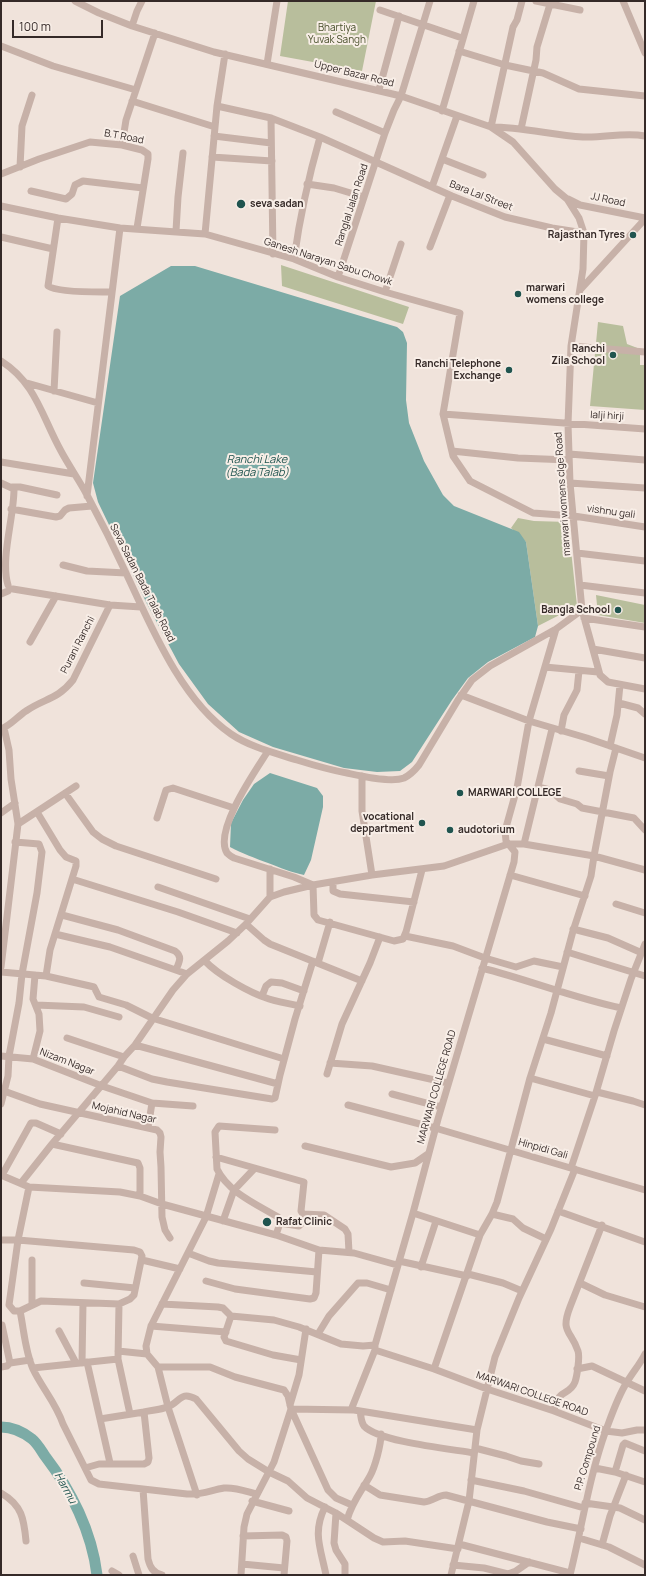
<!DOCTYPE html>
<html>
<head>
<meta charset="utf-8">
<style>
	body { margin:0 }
	#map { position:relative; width:646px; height:1576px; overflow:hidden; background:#f0e3db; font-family:Manrope,sans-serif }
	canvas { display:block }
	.frame { position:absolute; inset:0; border:2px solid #352a28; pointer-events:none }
	.scale { position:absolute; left:12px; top:20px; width:91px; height:18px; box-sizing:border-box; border:2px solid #352a28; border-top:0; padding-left:5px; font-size:12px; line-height:14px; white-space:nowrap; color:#352a28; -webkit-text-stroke:3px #f8eee7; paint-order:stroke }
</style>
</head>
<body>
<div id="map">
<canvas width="646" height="1576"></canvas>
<div class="frame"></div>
<div class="scale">100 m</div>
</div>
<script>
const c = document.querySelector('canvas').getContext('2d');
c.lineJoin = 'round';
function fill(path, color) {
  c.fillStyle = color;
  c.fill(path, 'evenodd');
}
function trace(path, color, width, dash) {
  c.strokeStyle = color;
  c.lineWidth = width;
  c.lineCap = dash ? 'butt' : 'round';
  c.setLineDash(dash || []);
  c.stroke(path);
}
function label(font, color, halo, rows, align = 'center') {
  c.font = font + ' Manrope,sans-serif';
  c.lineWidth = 4;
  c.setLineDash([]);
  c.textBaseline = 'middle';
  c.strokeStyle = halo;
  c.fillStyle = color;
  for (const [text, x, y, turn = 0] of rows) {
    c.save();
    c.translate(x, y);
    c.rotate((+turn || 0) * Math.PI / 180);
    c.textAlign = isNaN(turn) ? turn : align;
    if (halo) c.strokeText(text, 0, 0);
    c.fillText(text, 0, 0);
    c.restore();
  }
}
const green = new Path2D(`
	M 288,1 L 376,1 L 362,71 L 280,56 Z
	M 281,265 L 409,307 L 403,324 L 282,286 Z
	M 598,322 L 623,326 L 627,344 L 640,349 L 640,365 L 645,365 L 645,410 L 590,406 Z
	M 518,518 L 534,521 L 568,522 L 577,606 L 538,626 L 526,542 L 511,528 Z
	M 596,595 L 645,605 L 645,623 L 598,615 Z`);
const water = new Path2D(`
	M 171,266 L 195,266 L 397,327 L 403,332 L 407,343 L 406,400 L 409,423 L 424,461 L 443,495 L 454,506 L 519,532 L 526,542 L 538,626 L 535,637 L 488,662 L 468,678 L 452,700 L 412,762 L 400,771 L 377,772 L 344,768 L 273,747 L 239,732 L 208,704 L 179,664 L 147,604 L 98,502 L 93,483 L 120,296 Z
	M 270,773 L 317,788 L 323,796 L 323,807 L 311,860 L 304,875 C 290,872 281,868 268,863 C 255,858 243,854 230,847 L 231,823 L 243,800 L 254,784 Z`);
const river = new Path2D(`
	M 1,1427 C 11,1427 23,1432 32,1439 C 37,1443 41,1450 45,1456 C 71,1490 92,1532 97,1575`);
const minor = new Path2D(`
	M 75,1 L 99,13 L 132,26 L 214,52 L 401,96 L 491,127 L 513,142 L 555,189 L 567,199 L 579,218 L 584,233 L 583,269 L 571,346 L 568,424 L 570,483 L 582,610 L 600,675 L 608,682 L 645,689
	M 522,1 L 517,20 L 513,27 L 491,127 C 522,127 552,135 583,137 C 605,138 624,132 645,136
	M 536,1 L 580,10
	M 623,1 L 645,53
	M 380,10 L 462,38
	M 132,26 L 137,11 L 142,1
	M 1,46 L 53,66 L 136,90
	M 459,51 L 505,65 L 543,73 L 579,89 L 645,96
	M 267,64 L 277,1
	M 379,90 L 399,16
	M 132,101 L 215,127
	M 217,106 L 271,118 L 320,137 L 452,196 L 505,217 L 552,228 L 584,233
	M 442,111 L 474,1
	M 336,112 L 385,133
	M 271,118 L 273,254
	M 521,129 L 536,60 L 537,47 L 551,1
	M 214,136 L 271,143
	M 122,145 L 126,120 L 155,33
	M 212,157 L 272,161
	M 442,159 L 483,175
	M 20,167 L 22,126 L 32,95
	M 1,174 L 39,159 L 90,142 L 122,145 L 142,150 L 148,154 L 148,159 L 137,228
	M 307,184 L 334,188 L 364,197
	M 432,187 L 457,116
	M 31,191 L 66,199 L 72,194 L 75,185 L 83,181 L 143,188
	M 568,199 L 580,205 L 645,218
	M 1,206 L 58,218 L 120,228 L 205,234 L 294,259 L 338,277 L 385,292 L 460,313 L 443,414 L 453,456 L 470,481 L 533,513 L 574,516 L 645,527
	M 58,218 L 48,286 C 58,293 98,292 112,292
	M 176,231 L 178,197 L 183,153
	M 205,234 L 217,106 L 225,54
	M 1,237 L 53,249
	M 430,247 L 450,195
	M 294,259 C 300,216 308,179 320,137
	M 338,277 L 385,133 L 394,110 L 401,96 L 430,1
	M 580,290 L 645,219
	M 385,292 L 401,244
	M 571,346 L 645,352
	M 1,361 C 36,383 42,417 61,451 C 69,466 79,480 87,495 C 101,521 114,547 126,573 C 151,626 181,700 231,734 C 250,747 275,753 297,760 C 313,765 330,770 347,773 C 361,776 391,783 404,778 C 410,775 415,770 419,765 L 458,700 L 472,680 L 490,666 L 556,629 L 582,610
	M 27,383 L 98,403
	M 54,391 L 57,332
	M 443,414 L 645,429
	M 452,451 L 518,458 L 569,460
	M 569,454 L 645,460
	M 1,462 L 74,474
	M 1,483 L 14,489 C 14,518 0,559 8,585
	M 570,483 L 645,488
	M 12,487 L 20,487 L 57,495
	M 87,496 L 120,228
	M 11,509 L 56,517 L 60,516 L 65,510 L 69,508 L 92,506
	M 577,553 L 645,561
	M 63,565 L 87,571 L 126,573
	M 580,585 L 645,593
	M 13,589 L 110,605 L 141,607
	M 1,594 L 8,591
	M 584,618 L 645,627
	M 556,629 L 529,721 L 517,788 L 505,831 L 506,841 L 515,852 L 514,862 L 438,1119 L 413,1213 L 375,1345 L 375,1350 L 434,1369 L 487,1389 L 554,1411 L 606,1431 L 622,1433 L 637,1430 L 645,1430
	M 30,642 L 56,596
	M 593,649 L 645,658
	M 545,667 L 598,672
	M 461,695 L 529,721 L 587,738 L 645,758
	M 619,703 L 638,708 L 645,714
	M 1,729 C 10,726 18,716 26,711 C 45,698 57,700 73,680 L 110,605
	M 561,731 L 564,715 L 577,690 L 579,671
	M 610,746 L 617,715 L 620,685
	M 268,751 C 256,770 213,831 227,853 C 229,855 232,857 234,858 L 294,877 L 313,885 L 372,875 L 444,866 L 508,844 L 524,844 L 594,856 L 610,772 L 616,748
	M 579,771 L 609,776
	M 362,776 L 362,811 L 372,875
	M 538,787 L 550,790 L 560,799 L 577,804 L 582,808 L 634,818 L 645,830
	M 65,793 L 93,832 L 102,839 L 116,846 L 216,879
	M 37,812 L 60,850 L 66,857 L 76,861 L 76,866 L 50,950 L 46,976
	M 1,813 L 15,803
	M 157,818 L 166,790 L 173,788 L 234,808
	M 18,824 L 76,786
	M 524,844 L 552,729
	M 270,869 L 270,897
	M 510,875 L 585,896
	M 72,879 L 178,912 L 237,933
	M 333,882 L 333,891 L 340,894 L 414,902
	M 158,887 L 250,919
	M 616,904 L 645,913
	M 62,915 L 118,930 L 175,951 C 183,957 179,962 176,970
	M 246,924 L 264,940 L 270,944 L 362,981
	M 573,929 L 608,938 L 642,953
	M 55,934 L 110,947 L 187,974
	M 405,936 L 453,946 L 485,958 L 516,967 L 534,961 L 563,967
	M 567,952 L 645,976
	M 205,961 C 218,975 250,993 269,999 C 279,1002 290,1004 300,1006
	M 318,963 L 330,922
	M 1,967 L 18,824 L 11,779 L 9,750 L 4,728
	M 482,968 C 529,980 574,998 621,1008
	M 1,972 L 46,976 L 90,986 L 94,987 L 99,997 L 126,1005 L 152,1018 L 284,1059
	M 262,996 L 266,986 L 271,982 L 282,983 L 304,991
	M 36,1005 L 84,1007 L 119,1017
	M 67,1038 L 124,1057
	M 543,1039 L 607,1056
	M 135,1045 L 278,1084
	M 1,1056 L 33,1059 L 102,1086 L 152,1103 L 193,1106
	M 33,1059 L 40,1031 L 39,1014 L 33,999 L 35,975
	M 330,1063 L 372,1066 L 448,1083
	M 118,1066 L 152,1079 L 167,1082 L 272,1099 L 275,1098 L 280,1075 L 295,1019 L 313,961
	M 327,1074 L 342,1024 L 370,963 L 380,937
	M 530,1078 L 595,1096
	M 4,1091 L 40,1104 L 157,1130 L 160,1133 L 161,1137 L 160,1152 L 161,1167 L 162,1217 L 165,1230 L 170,1238
	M 597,1092 L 633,1101 L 645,1105
	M 392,1094 L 441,1107
	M 1,1104 L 8,1076 L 9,1056 L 19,1003 L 22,974 L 37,893 L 42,852 L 39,844 L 15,842
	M 348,1105 L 435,1128 L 645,1190
	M 148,1128 L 152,1103
	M 275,1130 L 219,1126 L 215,1132 L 217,1169 C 228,1192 256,1204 278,1217 L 280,1223 L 276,1235
	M 305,1146 L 391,1167 L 415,1163 L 428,1154
	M 216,1157 L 304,1182 L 301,1211 L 303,1214 L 324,1215 L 345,1229 L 348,1234 L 349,1252
	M 571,1168 L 595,1096 L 614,1031 L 631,979 L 645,944
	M 1,1175 L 29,1187 L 120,1192 L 140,1196 L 162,1204 L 276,1235 L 319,1250 L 354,1253 L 397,1265
	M 2,1175 L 31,1123 L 36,1123 L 61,1134
	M 21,1183 L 52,1144
	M 29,1187 L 18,1240 L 9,1305 L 14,1311 L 20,1311 C 24,1330 25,1351 33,1369 C 42,1388 56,1403 63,1424 L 91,1480 L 99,1484 L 187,1494 C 202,1495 211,1490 224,1488 C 235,1487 245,1491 256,1494
	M 140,1196 L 140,1168 L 138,1163 L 52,1144 L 118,1066 L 124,1057 L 135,1045 L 173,990 L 187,974 L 228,941 L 246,924 L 270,897 L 284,892 L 313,885 L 314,915 L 318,920 L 394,941 L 403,939 L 406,932 L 422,870
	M 558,1211 L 645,1242
	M 413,1213 L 480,1235
	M 492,1214 L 513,1219 L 523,1228 L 546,1239
	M 223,1221 L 234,1190 L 254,1169
	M 280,1223 L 299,1226 L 302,1223 L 306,1215
	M 1,1240 L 18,1240 L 134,1250 L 140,1252 L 142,1256 L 134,1295 L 130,1299 L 119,1304 L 41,1301 L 20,1311
	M 188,1253 L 209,1261 L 218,1263 L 317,1272
	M 32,1260 L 32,1304
	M 142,1260 L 180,1269
	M 399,1261 L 467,1276
	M 421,1267 L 436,1221
	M 468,1274 L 503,1283 L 522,1291
	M 206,1281 L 235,1289 L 310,1299 L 314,1298 L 316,1293 L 319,1250
	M 84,1283 L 135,1288
	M 580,1283 L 605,1295 L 645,1307
	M 119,1304 L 118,1359 L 130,1414
	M 162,1304 L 218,1307 L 223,1308 L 231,1316
	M 2,1325 L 10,1363
	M 151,1326 L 226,1332
	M 59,1331 L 76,1363
	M 318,1334 L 329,1316 L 358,1283 L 367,1283 L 391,1290
	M 118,1351 L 147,1354
	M 301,1360 L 273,1355 L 226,1341 L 224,1337 L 231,1316 L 274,1320 L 299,1327 L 341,1344 L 363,1346 L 375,1345
	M 87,1362 L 110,1463
	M 82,1363 L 83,1303
	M 1,1367 L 7,1366 L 10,1363 L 30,1360
	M 158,1367 L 210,1367 L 235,1377 L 284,1390 L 288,1396 L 291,1409 L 354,1410 L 477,1430
	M 33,1368 L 118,1359
	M 434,1369 L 480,1235 L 492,1214 L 497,1202 L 530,1078 L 551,1013 L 573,931 L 591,876 L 594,856 L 645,870
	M 577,1369 L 592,1366 L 645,1391
	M 290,1405 L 299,1375 L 306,1329
	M 351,1410 L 375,1350
	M 360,1411 C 361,1416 361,1422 364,1426 C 379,1442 451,1449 474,1453
	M 554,1411 C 558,1387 569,1397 575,1382 C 577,1376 580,1357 578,1351 C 571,1330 560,1333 570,1307 L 602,1225
	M 144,1412 C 152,1410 160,1410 167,1407 C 180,1403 180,1390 196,1399 L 239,1451 L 248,1459 L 269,1472 L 288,1481 L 307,1498 L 336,1513 L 374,1538 L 383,1542 L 405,1541 L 458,1549
	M 475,1448 L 506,1456 L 521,1461 L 539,1464
	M 85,1468 L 99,1464 L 144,1464 L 148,1462 L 149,1458 L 144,1412 L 100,1419
	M 595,1468 L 615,1472 L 645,1482
	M 615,1472 L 623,1445 L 625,1443 L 645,1451
	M 471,1480 L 524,1491 L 584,1508
	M 364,1485 L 380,1495 L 424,1502 C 433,1501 438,1495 446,1495 L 547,1522 L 581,1529
	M 143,1489 L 148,1559 C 150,1567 153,1573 162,1575
	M 1,1493 C 22,1505 24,1519 26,1541
	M 197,1495 L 168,1407 L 158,1367 L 147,1354 L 146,1346 L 151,1326 L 206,1217 L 219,1174
	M 252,1501 L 289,1511
	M 585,1503 L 620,1508 L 645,1520
	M 325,1507 C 312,1533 321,1549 326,1575
	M 336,1513 L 334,1543 L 336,1550 L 345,1564 L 345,1575
	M 347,1520 C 352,1502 361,1492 370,1476 C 375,1467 381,1445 381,1434
	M 243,1536 L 282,1535 L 286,1537 L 287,1541 L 284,1575
	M 579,1538 L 609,1547 L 645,1565
	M 459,1544 L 570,1573
	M 602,1545 L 610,1516 L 626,1475
	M 133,1556 L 139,1575
	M 242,1564 L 284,1568
	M 453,1565 L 484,1568 L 508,1574 L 516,1571 L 529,1562
	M 112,1571 L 119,1575
	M 241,1575 L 244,1527 L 247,1514 L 274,1462 L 291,1409 L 328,1490 L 336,1498 L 352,1505
	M 451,1575 L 469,1501 L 477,1430 L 495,1357 L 519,1298 L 551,1229 L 575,1169
	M 570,1575 C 582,1527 589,1477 606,1430 C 612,1414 618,1396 627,1382 C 633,1372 640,1364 645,1354`);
const markers = [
	[241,204,5,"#20544f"],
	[633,235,4,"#20544f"],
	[518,294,4,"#20544f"],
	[613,355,4,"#20544f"],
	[509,370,4,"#20544f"],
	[618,610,4,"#20544f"],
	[460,793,4,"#20544f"],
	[422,823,4,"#20544f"],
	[450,830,4,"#20544f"],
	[267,1222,5,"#20544f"]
];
const parkNames = [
	["Bhartiya",337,28],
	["Yuvak Sangh",337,40]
];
const streetNames = [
	["Upper Bazar Road",354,74,14],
	["B.T Road",124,137,11],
	["Bara Lal Street",481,196,21],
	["JJ Road",608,200,12],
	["Ranglal Jalan Road",352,205,-72],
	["Ganesh Narayan Sabu Chowk",328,262,18],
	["lalji hirji",607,416,3],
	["marwari womens clge Road",563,494,-94],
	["vishnu gali",611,512,8],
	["Seva Sadan Bada Talab Road",142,583,63],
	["Purani Ranchi",78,645,-63],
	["Nizam Nagar",67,1062,21],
	["MARWARI COLLEGE ROAD",437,1087,-74],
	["Mojahid Nagar",124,1113,13],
	["Hinpidi Gali",543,1149,16],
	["MARWARI COLLEGE ROAD",532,1394,19],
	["P.P. Compound",588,1458,-73]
];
const poiNames = [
	["seva sadan",250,204],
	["Rajasthan Tyres",625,235,"right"],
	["marwari",526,288],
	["womens college",526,300],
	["Ranchi",605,349,"right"],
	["Zila School",605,361,"right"],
	["Ranchi Telephone",501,364,"right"],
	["Exchange",501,376,"right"],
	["Bangla School",610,610,"right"],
	["MARWARI COLLEGE",468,793],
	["vocational",414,817,"right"],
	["deppartment",414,829,"right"],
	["audotorium",458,830],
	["Rafat Clinic",276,1222]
];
const waterNames = [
	["Ranchi Lake",257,460],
	["(Bada Talab)",257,473],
	["Harmu",65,1488,61]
];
fill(green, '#b8be9c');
fill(water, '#7caba6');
trace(river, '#7caba6', 11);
trace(minor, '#c7b1a8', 7);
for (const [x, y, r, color] of markers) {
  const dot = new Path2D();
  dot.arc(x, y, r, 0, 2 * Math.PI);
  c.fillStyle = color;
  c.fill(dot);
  trace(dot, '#f8eee7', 1.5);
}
label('10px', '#4a512d', '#f8eee7', parkNames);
label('10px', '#352a28', '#f8eee7', streetNames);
label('bold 10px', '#352a28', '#f8eee7', poiNames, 'left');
label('italic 11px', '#20544f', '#f8eee7', waterNames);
</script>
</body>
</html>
